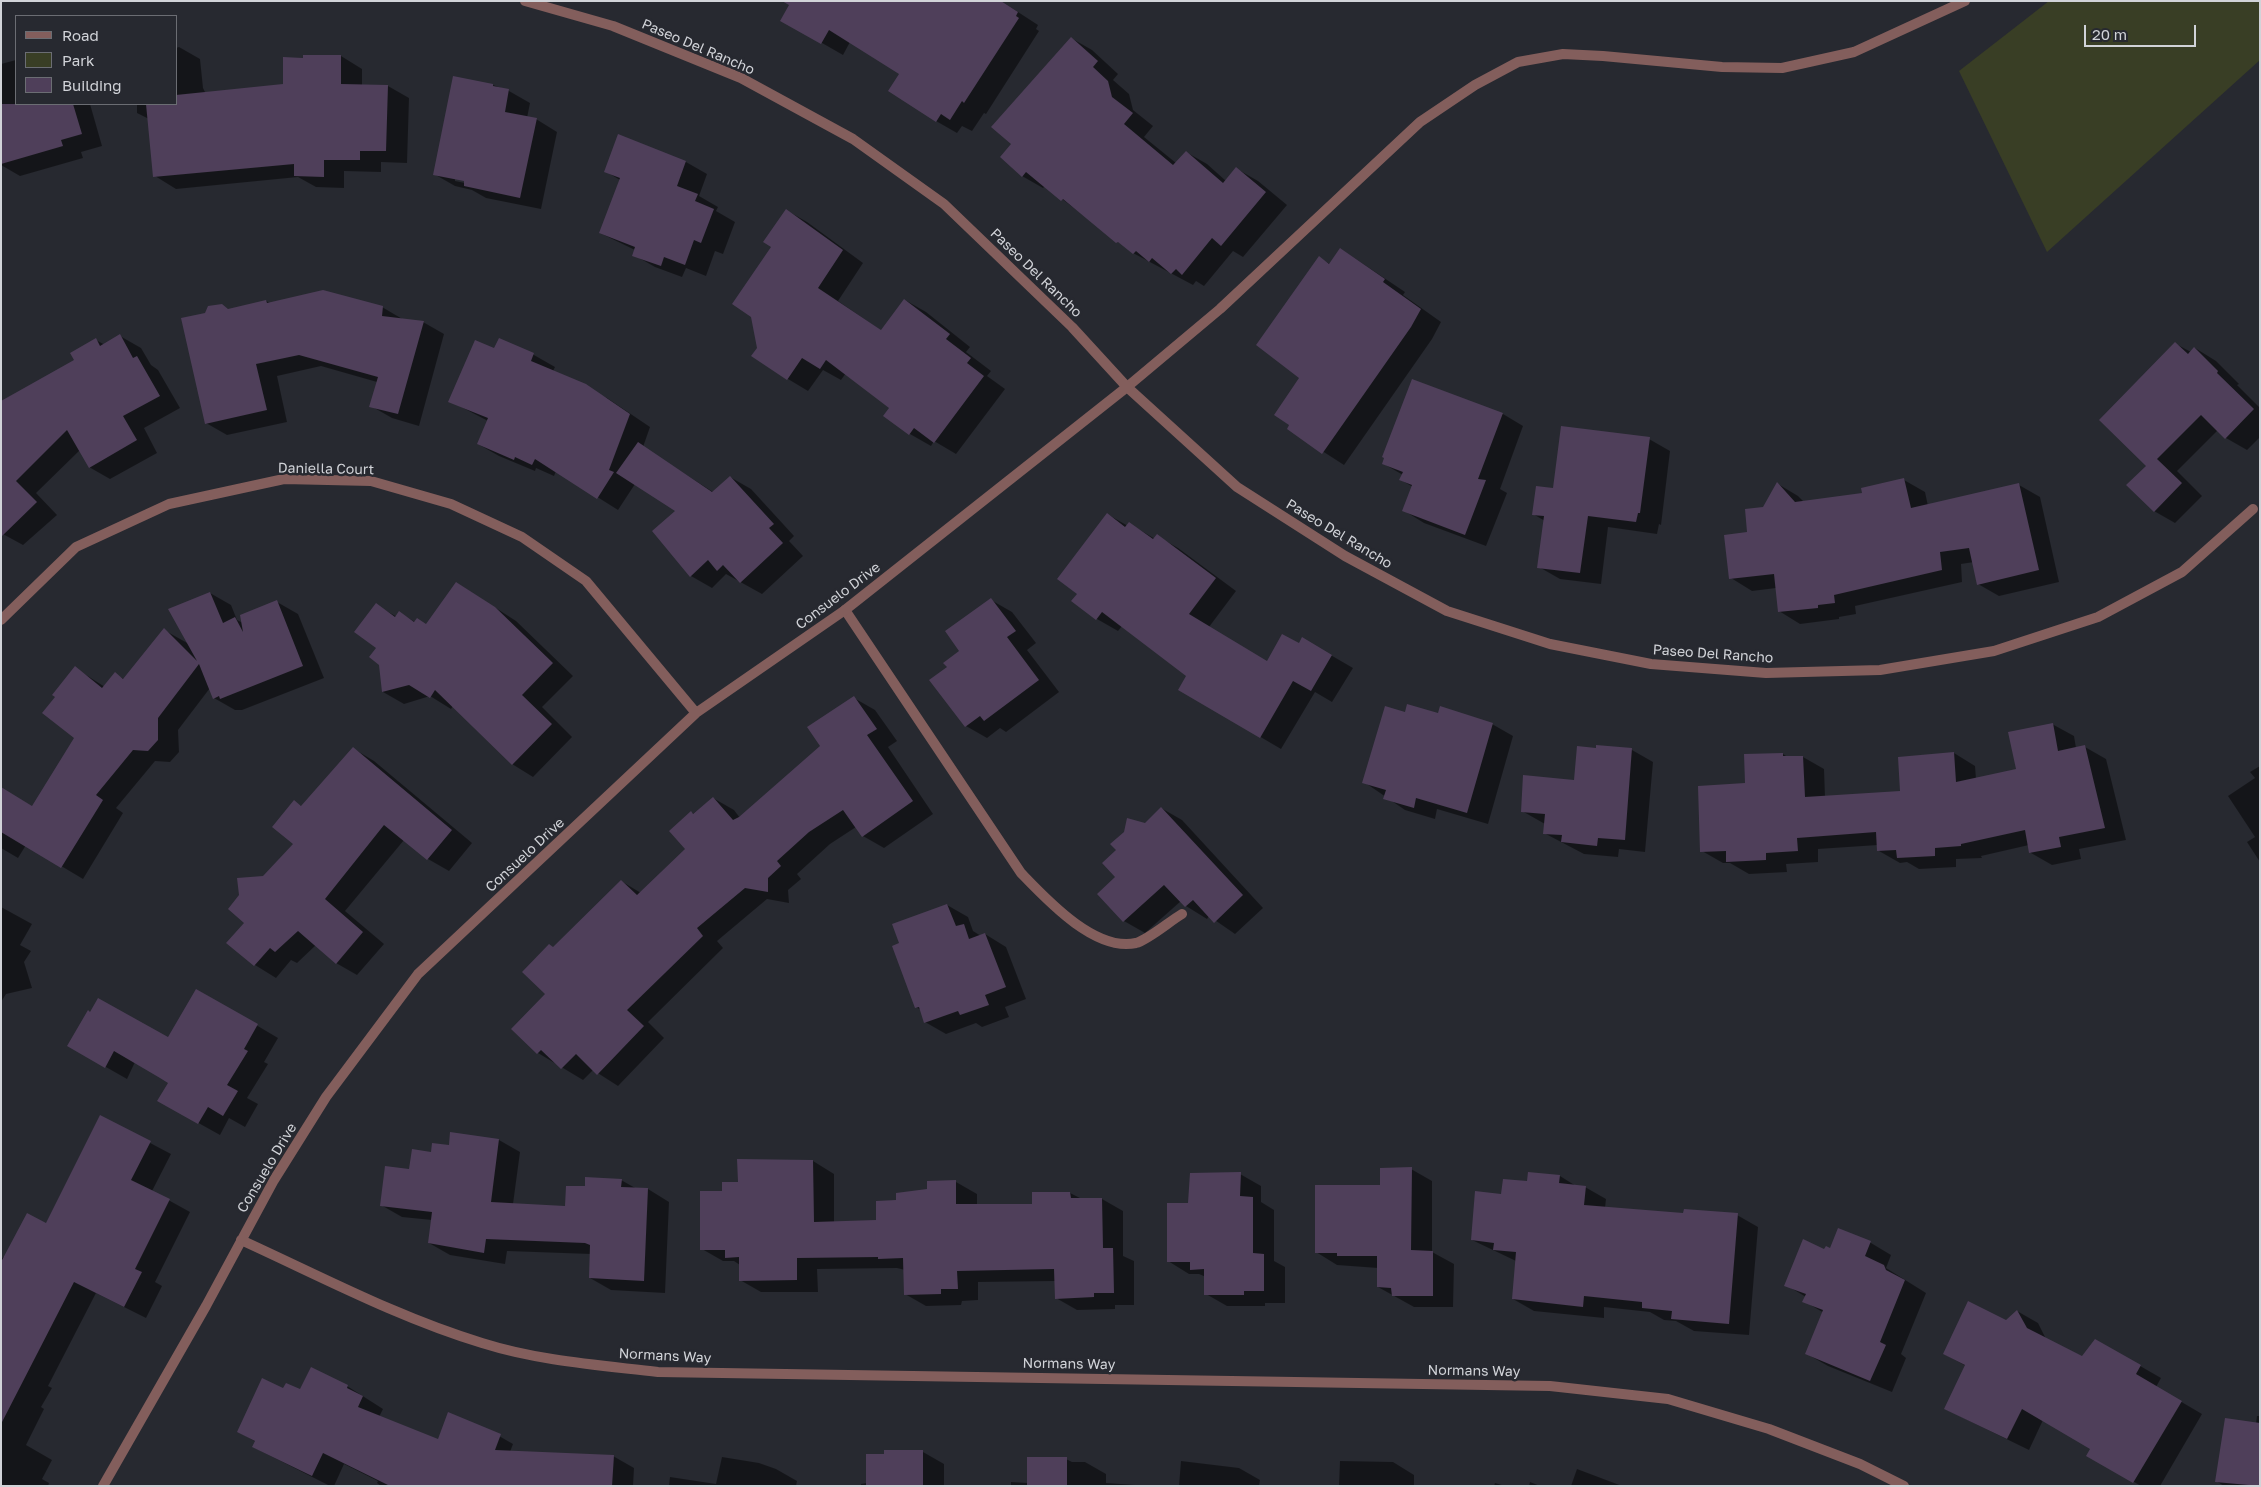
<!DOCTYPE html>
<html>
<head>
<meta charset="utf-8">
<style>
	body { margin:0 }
	#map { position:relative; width:2261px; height:1487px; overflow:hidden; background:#272930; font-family:"Golos Text",sans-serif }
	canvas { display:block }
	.frame { position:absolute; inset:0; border:2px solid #d1d3d8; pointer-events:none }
	.legend { position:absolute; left:15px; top:15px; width:162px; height:90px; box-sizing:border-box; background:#272930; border:1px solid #6b6d73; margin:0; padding:6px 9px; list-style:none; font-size:15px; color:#d1d3d8 }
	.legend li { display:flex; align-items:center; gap:10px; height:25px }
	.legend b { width:25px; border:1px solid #6b6d73 }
	.scale { position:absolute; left:2084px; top:25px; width:112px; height:22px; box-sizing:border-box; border:2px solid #d1d3d8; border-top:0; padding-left:6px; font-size:15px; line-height:18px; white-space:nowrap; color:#d1d3d8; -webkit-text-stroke:4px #272930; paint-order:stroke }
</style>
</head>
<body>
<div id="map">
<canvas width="2261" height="1487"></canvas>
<div class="frame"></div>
<ul class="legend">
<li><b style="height:6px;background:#835e5c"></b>Road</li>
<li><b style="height:14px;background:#393e25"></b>Park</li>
<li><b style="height:14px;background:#4f3f5a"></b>Building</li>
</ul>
<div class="scale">20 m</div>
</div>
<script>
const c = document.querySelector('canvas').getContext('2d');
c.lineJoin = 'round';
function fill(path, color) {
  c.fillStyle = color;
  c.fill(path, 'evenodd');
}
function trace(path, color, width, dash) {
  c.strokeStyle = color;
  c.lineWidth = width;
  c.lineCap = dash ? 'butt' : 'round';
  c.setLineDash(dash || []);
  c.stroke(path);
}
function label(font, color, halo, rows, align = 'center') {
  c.font = font + ' "Golos Text",sans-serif';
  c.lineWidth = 5;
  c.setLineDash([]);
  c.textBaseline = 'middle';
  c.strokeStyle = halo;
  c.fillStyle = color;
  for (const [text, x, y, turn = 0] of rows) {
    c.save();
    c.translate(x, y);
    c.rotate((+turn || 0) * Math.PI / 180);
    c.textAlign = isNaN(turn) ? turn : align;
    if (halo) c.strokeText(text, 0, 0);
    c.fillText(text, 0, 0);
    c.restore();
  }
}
const green = new Path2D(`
	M 2049,1 L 2260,1 L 2260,60 L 2047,252 L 1959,71 Z`);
const shadow = new Path2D(`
	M 1001,1 L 1038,25 L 1036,29 L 1039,31 L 986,114 L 984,113 L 972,131 L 962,126 L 957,133 L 936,121 L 901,73 L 850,42 L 843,55 L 782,20 Z
	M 1071,38 L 1092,50 L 1118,74 L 1113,80 L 1129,94 L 1133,110 L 1153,126 L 1144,137 L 1176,163 L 1186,152 L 1207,164 L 1226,181 L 1237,169 L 1258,181 L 1287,205 L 1243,257 L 1233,251 L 1204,286 L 1196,281 L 1193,285 L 1133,253 L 1045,186 L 1043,188 L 1022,176 L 1013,144 Z
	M 179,47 L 200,59 L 203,88 L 206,94 L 284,85 L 304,59 L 304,56 L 341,56 L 362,69 L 362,86 L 388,86 L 409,98 L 407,163 L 381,162 L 381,172 L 344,171 L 344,188 L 316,187 L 298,177 L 176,189 L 155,176 L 149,119 L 137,113 L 137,104 L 176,104 L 176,48 Z
	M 16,60 L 16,104 L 90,104 L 102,146 L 81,152 L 83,158 L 20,176 L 1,165 L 1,64 Z
	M 493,85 L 509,91 L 530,103 L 527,118 L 536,119 L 557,132 L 541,209 L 486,198 L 472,190 L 455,186 L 434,174 ZM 455,178 L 471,181 L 470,184 L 455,181 Z
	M 619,136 L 686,162 L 707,174 L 699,196 L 718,207 L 716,211 L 735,222 L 723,254 L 715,251 L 706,276 L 686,268 L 682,277 L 655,267 L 634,255 L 635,250 L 600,233 L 620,180 L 605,171 Z
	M 786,210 L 807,222 L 863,263 L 838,301 L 882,331 L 905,300 L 926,312 L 970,347 L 966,352 L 991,371 L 987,376 L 1005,389 L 956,454 L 934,441 L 931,446 L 910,434 L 884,416 L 891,407 L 846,373 L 841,380 L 823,370 L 808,391 L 788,379 L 758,348 L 772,247 Z
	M 1341,249 L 1405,292 L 1403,295 L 1441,322 L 1432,339 L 1344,465 L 1288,429 L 1301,378 L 1319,258 L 1330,264 Z
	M 266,301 L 270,303 L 382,307 L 404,320 L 423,322 L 444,334 L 419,426 L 392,418 L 371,406 L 377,382 L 321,366 L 277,376 L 287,422 L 227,435 L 206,423 L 206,314 L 222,305 L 229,310 Z
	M 120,336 L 141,348 L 151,365 L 158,370 L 180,408 L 144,428 L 157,453 L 110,479 L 89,467 L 80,450 L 36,493 L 57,515 L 23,545 L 1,533 L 1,405 L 75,361 L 96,340 L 105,345 Z
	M 500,340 L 534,355 L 555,367 L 553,371 L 607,398 L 650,427 L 643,447 L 713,492 L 730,477 L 751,489 L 794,536 L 789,541 L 803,556 L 762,594 L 726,574 L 712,588 L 691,576 L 677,511 L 635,484 L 618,510 L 556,471 L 554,476 L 536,468 L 535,471 L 499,456 L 478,444 L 488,421 L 450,401 L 495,350 Z
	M 2176,344 L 2191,352 L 2195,348 L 2216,361 L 2239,384 L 2237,385 L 2260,408 L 2260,437 L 2247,450 L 2226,438 L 2218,430 L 2177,471 L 2202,496 L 2175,523 L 2154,511 L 2148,466 Z
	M 1413,380 L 1503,414 L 1523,426 L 1500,489 L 1507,493 L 1486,546 L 1424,523 L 1403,510 L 1413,487 L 1401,480 L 1403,475 L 1384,464 Z
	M 1649,439 L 1670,451 L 1661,525 L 1659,524 L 1657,534 L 1608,527 L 1601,584 L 1560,579 L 1539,567 L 1545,521 L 1533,514 L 1554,489 Z
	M 1904,480 L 1925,492 L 1928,506 L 2019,485 L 2040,497 L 2059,582 L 1999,596 L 1978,584 L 1974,562 L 1961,564 L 1962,582 L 1855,606 L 1856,614 L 1839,617 L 1839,619 L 1800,624 L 1779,611 L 1776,588 L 1752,591 L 1731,578 L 1749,533 L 1778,484 L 1798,496 L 1804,502 L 1864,494 Z
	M 1107,514 L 1128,526 L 1130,524 L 1155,539 L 1157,536 L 1178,548 L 1236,591 L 1209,627 L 1267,662 L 1299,645 L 1303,639 L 1353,668 L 1332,702 L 1315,692 L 1281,749 L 1179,689 L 1188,675 L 1122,626 L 1118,631 L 1097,619 L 1078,593 Z
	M 457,583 L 516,621 L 573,676 L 542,707 L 572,737 L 533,777 L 512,764 L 453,706 L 451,709 L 430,696 L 404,704 L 383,692 L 376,605 L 397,617 L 400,613 L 415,622 L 427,625 Z
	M 210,593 L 231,605 L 237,620 L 243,623 L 277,602 L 298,614 L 324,678 L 242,710 L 235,710 L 214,698 L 210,688 L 178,730 L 179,752 L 170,762 L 155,761 L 116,808 L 123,813 L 83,879 L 26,845 L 18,858 L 1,848 L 1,788 L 33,807 L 76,737 L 57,697 L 75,668 L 105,687 L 115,674 L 124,679 L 164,630 L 189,644 Z
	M 991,600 L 1012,612 L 1036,643 L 1027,650 L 1059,692 L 1006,732 L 1000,728 L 987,738 L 966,726 L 948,667 L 961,651 Z
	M 854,698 L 875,710 L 897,741 L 888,747 L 933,814 L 884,848 L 863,836 L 856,827 L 830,844 L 797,874 L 801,879 L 788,890 L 789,903 L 767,899 L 717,941 L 723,948 L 648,1022 L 664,1038 L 618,1086 L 593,1070 L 583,1080 L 538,1053 L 513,1029 L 547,994 L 554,948 L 621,881 L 641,893 L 686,849 L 671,831 L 713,798 L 734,810 L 740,818 L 822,746 Z
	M 1405,713 L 1438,714 L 1492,724 L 1513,736 L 1488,824 L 1437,809 L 1435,819 L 1405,810 L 1364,782 Z
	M 2052,724 L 2074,736 L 2076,748 L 2085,747 L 2106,759 L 2126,840 L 2079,849 L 2081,859 L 2052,865 L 2031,853 L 2029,845 L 1981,856 L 1982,858 L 1956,859 L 1956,867 L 1919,869 L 1907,862 L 1900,863 L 1879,851 L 1878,845 L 1818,849 L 1818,862 L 1786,864 L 1787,872 L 1749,874 L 1730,863 L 1723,863 L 1702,851 L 1746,784 L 1783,754 L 1789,758 L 1803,757 L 1824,769 L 1825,797 L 1902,792 L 1954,753 L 1975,766 L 1976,779 L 2017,770 Z
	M 1597,746 L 1632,750 L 1653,762 L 1645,852 L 1619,849 L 1618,857 L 1584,854 L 1544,833 L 1545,824 L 1522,811 L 1575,781 Z
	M 354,749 L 374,761 L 472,843 L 449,871 L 428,859 L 404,840 L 345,911 L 384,944 L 357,975 L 336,963 L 316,945 L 297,963 L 291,960 L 276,978 L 255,965 L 228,943 L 245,923 L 264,877 L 295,844 L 294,802 L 303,807 Z
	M 2260,766 L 2260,862 L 2247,842 L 2255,837 L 2228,796 L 2255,778 L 2250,772 Z
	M 1161,808 L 1182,820 L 1263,908 L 1235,934 L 1209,916 L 1207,919 L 1186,906 L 1181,901 L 1145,933 L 1124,921 L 1117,877 L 1145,824 Z
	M 947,905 L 968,917 L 973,931 L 981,936 L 985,934 L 1006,947 L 1026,999 L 1005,1007 L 1009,1017 L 982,1027 L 976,1023 L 946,1034 L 925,1022 L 921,1010 L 916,1007 L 900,944 Z
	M 1,907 L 32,924 L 20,945 L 31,951 L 24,962 L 32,988 L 6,994 L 1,1002 Z
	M 197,990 L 278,1038 L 264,1062 L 268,1064 L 247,1098 L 258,1104 L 245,1127 L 229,1118 L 220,1135 L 159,1101 L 170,1082 L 135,1062 L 127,1079 L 69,1046 L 169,1039 Z
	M 101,1117 L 171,1154 L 152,1191 L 190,1212 L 155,1282 L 162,1286 L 146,1318 L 96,1293 L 48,1386 L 52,1388 L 41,1407 L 44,1409 L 26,1445 L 52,1460 L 42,1479 L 49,1483 L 48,1486 L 1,1486 L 1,1259 L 47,1224 Z
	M 499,1140 L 520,1152 L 513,1204 L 566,1207 L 586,1188 L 621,1180 L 637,1189 L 648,1189 L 669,1202 L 665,1293 L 611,1290 L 590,1278 L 591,1254 L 507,1251 L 505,1264 L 450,1255 L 429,1243 L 432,1220 L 402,1217 L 381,1205 L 410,1171 L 432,1153 L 450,1147 Z
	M 813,1161 L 834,1174 L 834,1223 L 877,1222 L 897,1202 L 956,1182 L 977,1194 L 977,1205 L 1033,1205 L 1033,1193 L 1070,1193 L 1082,1199 L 1102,1199 L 1123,1211 L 1123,1256 L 1134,1261 L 1134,1305 L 1115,1305 L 1115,1309 L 1077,1310 L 1056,1298 L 1055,1281 L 978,1282 L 978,1300 L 962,1301 L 961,1305 L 926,1306 L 905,1294 L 905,1270 L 897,1268 L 817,1269 L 818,1292 L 761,1292 L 740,1280 L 740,1265 L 734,1261 L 723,1261 L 702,1249 L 724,1192 L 739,1184 Z
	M 1411,1169 L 1432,1181 L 1432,1252 L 1454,1264 L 1453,1307 L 1414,1307 L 1378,1287 L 1378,1268 L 1337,1265 L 1316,1252 Z
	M 1240,1174 L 1261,1186 L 1261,1202 L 1274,1210 L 1274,1261 L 1285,1267 L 1285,1303 L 1265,1303 L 1265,1306 L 1227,1306 L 1206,1294 L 1206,1277 L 1199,1274 L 1189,1274 L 1168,1261 L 1189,1204 Z
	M 1560,1176 L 1576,1186 L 1585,1187 L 1606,1199 L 1605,1208 L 1684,1214 L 1737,1215 L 1758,1227 L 1749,1335 L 1694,1331 L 1676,1321 L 1664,1320 L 1650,1312 L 1604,1307 L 1604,1318 L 1534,1311 L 1513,1299 L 1516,1261 L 1472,1240 L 1502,1195 L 1528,1183 Z
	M 1839,1230 L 1871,1243 L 1891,1255 L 1886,1268 L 1926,1293 L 1901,1354 L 1906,1358 L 1892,1392 L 1828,1366 L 1807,1354 L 1824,1313 L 1804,1301 L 1806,1297 L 1786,1285 L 1825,1250 L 1830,1249 Z
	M 2017,1311 L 2038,1323 L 2046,1339 L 2083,1357 L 2095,1340 L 2161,1378 L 2156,1387 L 2202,1414 L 2160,1486 L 2141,1486 L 2088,1455 L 2092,1449 L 2043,1420 L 2029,1450 L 1945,1409 L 1966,1366 L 1944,1354 L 2006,1321 Z
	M 347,1386 L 383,1409 L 379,1417 L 439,1440 L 492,1432 L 513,1444 L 497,1486 L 381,1486 L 377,1483 L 378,1481 L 344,1464 L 334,1486 L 330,1486 L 253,1447 L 256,1442 L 239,1432 L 284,1390 L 301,1391 Z
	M 2257,1416 L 2260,1416 L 2260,1486 L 2224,1486 L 2216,1481 L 2256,1424 Z
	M 923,1452 L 944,1464 L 944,1486 L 861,1486 L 861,1484 L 867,1483 L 885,1455 Z
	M 613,1456 L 634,1468 L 633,1486 L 513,1486 Z
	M 722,1457 L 759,1463 L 776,1469 L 797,1481 L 796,1486 L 798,1486 L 669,1486 L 670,1477 L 716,1484 Z
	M 1066,1459 L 1072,1462 L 1085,1462 L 1106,1474 L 1106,1483 L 1149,1486 L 1011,1486 L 1011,1482 L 1028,1483 Z
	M 1181,1461 L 1239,1468 L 1260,1480 L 1259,1486 L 1179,1486 Z
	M 1340,1461 L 1393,1462 L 1414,1475 L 1414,1486 L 1339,1486 Z
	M 1577,1469 L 1622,1486 L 1571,1486 Z
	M 1530,1482 L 1540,1486 L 1529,1486 Z
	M 1495,1483 L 1505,1486 L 1494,1486 Z`);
const building = new Path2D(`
	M 782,1 L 1001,1 L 1018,12 L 1016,16 L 1019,18 L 964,103 L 962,101 L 950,120 L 941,114 L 936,122 L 888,91 L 899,74 L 829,30 L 821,44 L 780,21 L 789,5 Z
	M 1071,37 L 1098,61 L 1093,67 L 1108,81 L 1112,97 L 1133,113 L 1124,124 L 1173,165 L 1186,151 L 1223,183 L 1236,167 L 1266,192 L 1221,246 L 1212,238 L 1182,275 L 1176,269 L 1171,274 L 1152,258 L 1149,262 L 1136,251 L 1133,254 L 1118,242 L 1116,243 L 1063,199 L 1061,201 L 1026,172 L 1022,177 L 1000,157 L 1011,144 L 991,127 Z
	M 303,55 L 341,55 L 341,84 L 388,85 L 386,151 L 360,151 L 360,160 L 324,160 L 324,177 L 294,176 L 294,164 L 153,177 L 146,104 L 176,104 L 176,95 L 283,84 L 283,57 L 303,58 Z
	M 453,76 L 493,84 L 493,86 L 509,89 L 505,112 L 537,118 L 520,198 L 464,186 L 464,181 L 433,175 Z
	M 1,104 L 73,104 L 82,134 L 61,140 L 63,146 L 1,164 Z
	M 618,134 L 686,161 L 677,186 L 698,194 L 695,201 L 714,209 L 701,243 L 694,240 L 685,265 L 664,257 L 661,266 L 632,256 L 635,247 L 599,233 L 620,178 L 604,172 Z
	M 786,209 L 843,250 L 818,288 L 881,330 L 904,299 L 950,334 L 946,339 L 971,358 L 967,363 L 984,376 L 934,443 L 914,428 L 909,435 L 883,416 L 889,408 L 826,360 L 820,369 L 802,358 L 787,380 L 751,356 L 757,348 L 751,317 L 732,304 L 771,247 L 763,242 Z
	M 1340,248 L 1385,279 L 1383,282 L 1421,309 L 1411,327 L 1322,454 L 1287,429 L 1289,425 L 1274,415 L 1299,378 L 1256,345 L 1319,256 L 1329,264 Z
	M 323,290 L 383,306 L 382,316 L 424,321 L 398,414 L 369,407 L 378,377 L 299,355 L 256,364 L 267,410 L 205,424 L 181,318 L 205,313 L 208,306 L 222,304 L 228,309 L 266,300 L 267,303 Z
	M 120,334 L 133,358 L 137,356 L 160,396 L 123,416 L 137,440 L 89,468 L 67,430 L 16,481 L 37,502 L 1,537 L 1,401 L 74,360 L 70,353 L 96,338 L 100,346 Z
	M 499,338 L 534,353 L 531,361 L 586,384 L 630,414 L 609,470 L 614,472 L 597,499 L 535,459 L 532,465 L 515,457 L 514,460 L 477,444 L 488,418 L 448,402 L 475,340 L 494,348 Z
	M 2175,342 L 2188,354 L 2194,347 L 2218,371 L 2217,373 L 2254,409 L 2225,439 L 2201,415 L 2157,459 L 2182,483 L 2154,512 L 2126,485 L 2146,466 L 2099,420 Z
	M 1412,379 L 1503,413 L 1478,479 L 1486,480 L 1465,535 L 1402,511 L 1412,485 L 1399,480 L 1403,472 L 1382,464 L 1384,458 L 1382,457 Z
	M 1561,426 L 1650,437 L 1640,513 L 1638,513 L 1636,522 L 1588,516 L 1580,573 L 1537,568 L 1544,516 L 1532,515 L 1536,486 L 1553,488 Z
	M 638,442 L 712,492 L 730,476 L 774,524 L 769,528 L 783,543 L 740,583 L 723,565 L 717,571 L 708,560 L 690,577 L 652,531 L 675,511 L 616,473 Z
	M 1904,478 L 1911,508 L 2019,483 L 2039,570 L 1977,585 L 1969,548 L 1940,552 L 1942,570 L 1834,595 L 1835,603 L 1818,605 L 1818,608 L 1778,612 L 1774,574 L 1729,579 L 1724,535 L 1747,532 L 1745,509 L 1763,507 L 1777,482 L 1795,502 L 1862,493 L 1861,488 Z
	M 1107,513 L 1125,527 L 1129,522 L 1153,539 L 1157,534 L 1216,578 L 1189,614 L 1267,661 L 1282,634 L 1299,643 L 1302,637 L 1332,655 L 1311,691 L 1293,681 L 1260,738 L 1178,690 L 1186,676 L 1102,612 L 1096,620 L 1071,601 L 1077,594 L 1057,579 Z
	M 456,582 L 495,607 L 553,663 L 522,695 L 552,724 L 512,765 L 435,690 L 430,698 L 409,685 L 382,692 L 379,665 L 369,657 L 376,648 L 354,632 L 376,603 L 395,617 L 399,611 L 414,622 L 417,618 L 426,624 Z
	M 210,592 L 223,623 L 235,617 L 243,632 L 240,615 L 277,600 L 303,666 L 220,699 L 219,696 L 213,699 L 199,664 L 158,718 L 158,740 L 148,751 L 133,750 L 96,795 L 103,800 L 61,868 L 1,832 L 1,787 L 32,806 L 74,738 L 42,713 L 55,697 L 52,695 L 75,666 L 102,688 L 115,672 L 123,679 L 164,628 L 197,661 L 168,609 Z
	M 991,598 L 1016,631 L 1007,637 L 1039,680 L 984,721 L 980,716 L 965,727 L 929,680 L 947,667 L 943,663 L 959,651 L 945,631 Z
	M 854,696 L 877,729 L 867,735 L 913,801 L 862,837 L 843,810 L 809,832 L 777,861 L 781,866 L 768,878 L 768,892 L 745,888 L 697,928 L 703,936 L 627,1010 L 644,1026 L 597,1075 L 576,1054 L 561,1069 L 541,1050 L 537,1054 L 511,1029 L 545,994 L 522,972 L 549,944 L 553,947 L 621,880 L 637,895 L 685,849 L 669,831 L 691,811 L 693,814 L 713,797 L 733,820 L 739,817 L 820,746 L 807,727 Z
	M 1407,704 L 1438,713 L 1440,706 L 1493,723 L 1467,813 L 1416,798 L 1414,808 L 1383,799 L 1386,790 L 1362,783 L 1385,706 L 1405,712 Z
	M 2053,723 L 2058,751 L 2085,745 L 2105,828 L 2059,837 L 2061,847 L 2029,853 L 2025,830 L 1961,844 L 1961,846 L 1935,848 L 1935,856 L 1897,858 L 1896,850 L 1877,851 L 1876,832 L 1797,838 L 1798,851 L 1766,853 L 1766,860 L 1726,862 L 1726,851 L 1700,852 L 1698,786 L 1745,783 L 1744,754 L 1783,753 L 1783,756 L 1803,756 L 1805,797 L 1900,791 L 1898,757 L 1954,752 L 1956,782 L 2016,769 L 2008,732 Z
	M 1596,745 L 1632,748 L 1625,840 L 1598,838 L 1597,846 L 1561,842 L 1562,835 L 1543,834 L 1545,814 L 1521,812 L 1523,775 L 1574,780 L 1577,746 L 1596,748 Z
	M 353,747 L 452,830 L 427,860 L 384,825 L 325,899 L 363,932 L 336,964 L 298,931 L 275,952 L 270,948 L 254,966 L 226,943 L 244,923 L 228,909 L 239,895 L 237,878 L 263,876 L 293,844 L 272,827 L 294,800 L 301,806 Z
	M 1161,807 L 1243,895 L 1214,923 L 1193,900 L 1185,907 L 1164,885 L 1123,922 L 1097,894 L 1115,877 L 1102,863 L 1116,850 L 1110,844 L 1124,832 L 1127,818 L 1145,823 Z
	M 947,904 L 956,926 L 964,924 L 969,939 L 985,933 L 1006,987 L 985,995 L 989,1005 L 960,1015 L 958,1011 L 924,1023 L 919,1007 L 915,1008 L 892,946 L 899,943 L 892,924 Z
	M 196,989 L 258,1024 L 244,1049 L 248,1051 L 227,1085 L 238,1091 L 223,1116 L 208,1107 L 198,1124 L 157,1101 L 168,1083 L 160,1078 L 114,1051 L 105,1068 L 67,1046 L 88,1010 L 90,1012 L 98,998 L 168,1037 Z
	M 100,1115 L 151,1141 L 131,1180 L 170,1199 L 135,1269 L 142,1272 L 124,1307 L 74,1282 L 1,1424 L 1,1262 L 27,1213 L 46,1223 Z
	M 450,1132 L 499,1139 L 491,1202 L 565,1206 L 566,1186 L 585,1186 L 585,1177 L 622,1179 L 621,1187 L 648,1188 L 644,1281 L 589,1278 L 590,1245 L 585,1243 L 486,1239 L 484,1253 L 428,1243 L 432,1212 L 380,1206 L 385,1166 L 409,1169 L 412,1149 L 431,1152 L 432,1143 L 449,1145 Z
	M 737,1159 L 813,1160 L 814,1222 L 876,1220 L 876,1201 L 896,1200 L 896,1193 L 927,1189 L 927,1181 L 956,1180 L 956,1204 L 1032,1204 L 1032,1192 L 1070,1192 L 1071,1198 L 1102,1198 L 1103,1248 L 1113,1248 L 1114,1293 L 1094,1293 L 1094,1297 L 1055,1299 L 1054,1269 L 957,1271 L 958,1289 L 941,1289 L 941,1294 L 904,1295 L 903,1258 L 878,1259 L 878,1257 L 797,1258 L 797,1280 L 739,1281 L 739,1257 L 725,1258 L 725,1250 L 700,1250 L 700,1191 L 722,1191 L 722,1182 L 738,1182 Z
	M 1412,1167 L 1411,1250 L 1433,1251 L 1433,1296 L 1392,1296 L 1391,1288 L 1377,1287 L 1377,1256 L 1337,1256 L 1337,1253 L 1315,1253 L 1315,1185 L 1380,1185 L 1380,1168 Z
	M 1241,1172 L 1240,1196 L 1253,1197 L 1253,1253 L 1264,1254 L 1264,1291 L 1244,1291 L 1244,1295 L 1204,1295 L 1204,1269 L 1190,1270 L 1190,1262 L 1167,1262 L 1167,1203 L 1188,1203 L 1190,1173 Z
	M 1528,1172 L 1560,1175 L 1559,1183 L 1586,1186 L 1584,1205 L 1683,1213 L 1684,1209 L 1738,1213 L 1729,1324 L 1671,1319 L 1672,1311 L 1642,1308 L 1642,1302 L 1584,1296 L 1583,1307 L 1512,1299 L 1516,1252 L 1493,1250 L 1494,1243 L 1471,1240 L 1475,1191 L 1501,1194 L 1503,1179 L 1527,1181 Z
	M 1838,1228 L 1871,1241 L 1865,1256 L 1884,1265 L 1886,1270 L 1905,1280 L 1880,1342 L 1886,1345 L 1870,1381 L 1805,1354 L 1823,1310 L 1802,1302 L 1806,1294 L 1784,1286 L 1803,1239 L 1824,1249 L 1826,1246 L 1830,1248 Z
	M 1968,1301 L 2006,1320 L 2017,1310 L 2027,1328 L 2082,1356 L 2095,1339 L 2141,1365 L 2136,1374 L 2182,1401 L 2133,1483 L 2086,1456 L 2090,1449 L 2022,1409 L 2007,1439 L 1944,1409 L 1965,1365 L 1943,1354 Z
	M 311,1367 L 348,1385 L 347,1388 L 363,1396 L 358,1407 L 438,1439 L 448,1412 L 501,1434 L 495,1450 L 614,1455 L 612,1486 L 390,1486 L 323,1453 L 312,1476 L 252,1447 L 255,1441 L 237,1432 L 262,1378 L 283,1388 L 286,1383 L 300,1389 Z
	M 2225,1418 L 2260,1423 L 2260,1486 L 2215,1482 Z
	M 884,1450 L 923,1450 L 923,1486 L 866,1486 L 866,1454 L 884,1454 Z
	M 1027,1457 L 1067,1457 L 1067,1486 L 1027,1486 Z`);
const service = new Path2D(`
	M 1127,387 L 1220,309 L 1420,122 L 1475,85 L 1518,62 L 1563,54 L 1603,56 L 1722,67 L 1782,68 L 1854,52 L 1965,1
	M 845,610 L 1021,873 C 1047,900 1095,952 1136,943 C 1148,940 1170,921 1182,914`);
const minor = new Path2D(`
	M 525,1 L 613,26 L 741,78 L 853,139 L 944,204 L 1072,327 L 1127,387 L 1237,487 L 1345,556 L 1447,611 L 1550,644 L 1651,664 L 1766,673 L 1880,670 L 1994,651 L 2098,617 L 2182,572 L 2253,509
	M 1,620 L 76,547 L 169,504 L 284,479 L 371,481 L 451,504 L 522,537 L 586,581 L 696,713
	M 241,1240 C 320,1276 399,1318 482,1343 C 539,1361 599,1365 658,1372 L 1550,1386 L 1668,1399 L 1769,1429 L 1860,1464 L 1904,1486
	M 103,1486 L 206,1306 L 274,1180 L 326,1097 L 418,974 L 696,713 L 845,610 L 1127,387`);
const streetNames = [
	["Paseo Del Rancho",698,47,23],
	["Paseo Del Rancho",1036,273,44],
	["Daniella Court",326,469,1],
	["Paseo Del Rancho",1339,534,31],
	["Consuelo Drive",838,596,-37],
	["Paseo Del Rancho",1713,654,4],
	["Consuelo Drive",525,855,-43],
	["Consuelo Drive",267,1168,-59],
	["Normans Way",665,1356,3],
	["Normans Way",1069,1364,1],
	["Normans Way",1474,1371,1]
];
fill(green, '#393e25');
fill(shadow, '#0007');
fill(building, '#4f3f5a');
trace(service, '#835e5c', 10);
trace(minor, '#835e5c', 10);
label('14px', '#d1d3d8', '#272930', streetNames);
</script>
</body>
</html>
